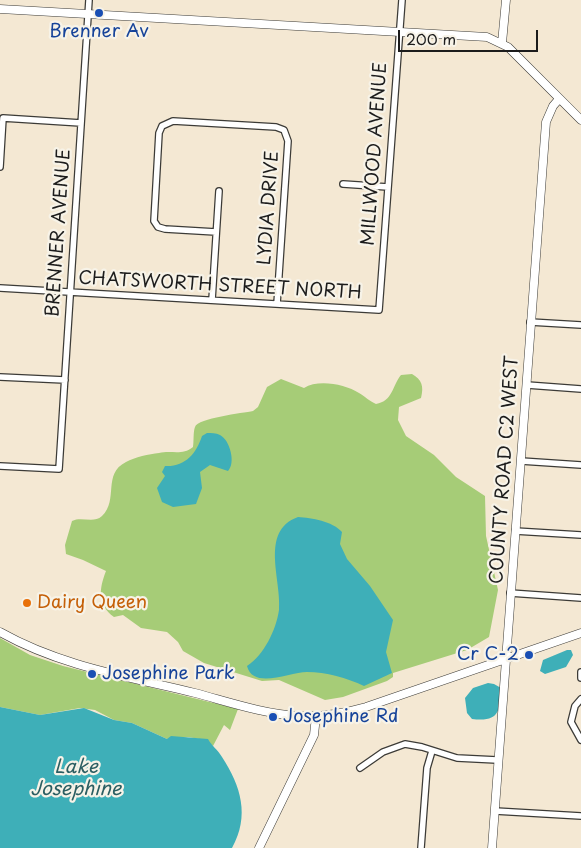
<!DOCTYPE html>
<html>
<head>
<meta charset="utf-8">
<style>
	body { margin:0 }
	#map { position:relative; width:581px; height:848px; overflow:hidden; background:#f4e8d3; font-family:"Playpen Sans",sans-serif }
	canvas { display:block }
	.scale { position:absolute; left:398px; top:30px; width:140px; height:22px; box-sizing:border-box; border:2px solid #1c1c1c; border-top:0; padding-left:6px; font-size:15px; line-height:18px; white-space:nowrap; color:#1c1c1c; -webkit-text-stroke:4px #f7f3e8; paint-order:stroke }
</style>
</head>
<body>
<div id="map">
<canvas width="581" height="848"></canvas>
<div class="scale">200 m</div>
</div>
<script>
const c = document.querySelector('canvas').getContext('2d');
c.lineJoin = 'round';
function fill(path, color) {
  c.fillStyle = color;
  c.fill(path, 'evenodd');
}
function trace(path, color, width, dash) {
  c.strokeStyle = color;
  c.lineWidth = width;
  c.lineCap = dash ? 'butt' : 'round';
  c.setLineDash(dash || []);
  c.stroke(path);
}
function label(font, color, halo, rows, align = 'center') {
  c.font = font + ' "Playpen Sans",sans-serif';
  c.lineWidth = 4.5;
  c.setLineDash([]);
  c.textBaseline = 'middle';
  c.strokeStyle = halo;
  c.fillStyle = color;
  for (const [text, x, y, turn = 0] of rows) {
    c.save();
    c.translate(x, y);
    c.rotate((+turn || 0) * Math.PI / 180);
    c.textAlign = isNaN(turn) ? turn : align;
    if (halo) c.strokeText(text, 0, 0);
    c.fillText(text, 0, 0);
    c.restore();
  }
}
const green = new Path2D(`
	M 412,374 C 422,380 424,386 421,398 L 399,407 L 398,420 L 406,436 L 434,455 L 456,477 L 485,496 L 486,536 L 498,590 L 489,637 L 467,650 L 393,673 L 393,677 L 387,681 L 343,697 L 325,700 L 279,680 L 262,681 L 204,663 L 183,651 L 178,642 L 167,632 L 141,628 L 123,615 L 114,617 C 97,605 99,589 106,571 L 83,560 L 66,554 L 65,545 L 72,521 C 82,516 93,524 102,516 C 119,500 102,474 126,462 C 135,457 149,454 159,453 C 172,450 182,456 193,447 C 194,441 193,432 195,427 C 198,418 243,413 253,411 L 258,407 L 267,387 L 281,379 L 304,388 C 318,379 345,384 359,393 C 366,397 369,401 376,404 C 393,401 392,386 401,375 Z
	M 0,638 L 30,655 L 63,666 L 238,709 L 230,730 L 224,725 L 213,746 L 205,740 L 188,737 L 167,739 L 132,723 L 114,720 L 95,710 L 80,708 L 40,715 L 0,707 Z`);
const water = new Path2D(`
	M 207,433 C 211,433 216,433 220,435 C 230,440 236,463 228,471 L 210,465 L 200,472 L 202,488 L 196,504 L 173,507 L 162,502 L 157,488 L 165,476 L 162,472 L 165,466 C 185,467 196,454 202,436 Z
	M 298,517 C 312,518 332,521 342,532 L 340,544 L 347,559 L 370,586 L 393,620 L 386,652 L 392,673 L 364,686 C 347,678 326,672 307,672 C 290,672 253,690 247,666 C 264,655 276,630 279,610 C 282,580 259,531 298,517 Z
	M 567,650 L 571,650 L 573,655 L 566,667 L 545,674 L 540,671 L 543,660 Z
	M 488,683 L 494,684 L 501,688 C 500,712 499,722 472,719 L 467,713 L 465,698 L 473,688 Z
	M 0,707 L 40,715 L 84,708 L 114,720 L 132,723 L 167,739 L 171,736 L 208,739 C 211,745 218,750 222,757 C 241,786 250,816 232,848 L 0,848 Z`);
const street = new Path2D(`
	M 0,167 L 3,118 L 81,123
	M 343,184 L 388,187
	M 216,232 L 165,229 L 158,227 L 154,221 L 159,133 L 162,126 L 173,121 L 276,127 L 284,130 L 288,141 L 277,304
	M 0,288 L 379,310 L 402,0
	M 212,300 L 219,191
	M 530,322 L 581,325
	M 0,377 L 65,380
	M 527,385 L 581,389
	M 521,461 L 581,465
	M 0,466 L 59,469 L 89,0
	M 515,531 L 581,535
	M 510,593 L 581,598
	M 581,672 L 581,678
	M 581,699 L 575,706 L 571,722 L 581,740
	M 360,768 L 383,752 L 405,744 L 422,747 L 457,758 L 497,760
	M 495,811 L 581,816
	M 421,848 L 427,768 L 432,751`);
const secondary = new Path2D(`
	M 0,9 L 487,37 L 508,47 L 581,120
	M 502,43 L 506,0
	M 0,632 C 60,666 129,677 195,693 C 229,702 264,714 299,716 C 322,717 345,713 366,707 L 581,633
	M 259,848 L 314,735 L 316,716
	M 492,848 C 509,606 526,364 546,122 L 553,106 L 559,99`);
const markers = [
	[99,13,5,"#1a4fb4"],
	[27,603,5,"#e8710a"],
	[529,655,5,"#1a4fb4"],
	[92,674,5,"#1a4fb4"],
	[273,717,5,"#1a4fb4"]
];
const transitNames = [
	["Brenner Av",99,32,"center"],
	["Cr C-2",519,655,"right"],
	["Josephine Park",102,674],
	["Josephine Rd",283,717]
];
const streetNames = [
	["MILLWOOD AVENUE",375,154,-86],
	["LYDIA DRIVE",269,208,-86],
	["BRENNER AVENUE",59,233,-86],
	["CHATSWORTH STREET NORTH",220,286,3],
	["COUNTY ROAD C2 WEST",505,470,-86]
];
const foodNames = [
	["Dairy Queen",37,603]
];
const waterNames = [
	["Lake",76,768],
	["Josephine",76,790]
];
fill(green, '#a6cc77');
fill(water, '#3eafb8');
trace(street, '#3c3b37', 8);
trace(secondary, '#3c3b37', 9);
trace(street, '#fff', 5.5);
trace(secondary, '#fff', 8);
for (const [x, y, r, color] of markers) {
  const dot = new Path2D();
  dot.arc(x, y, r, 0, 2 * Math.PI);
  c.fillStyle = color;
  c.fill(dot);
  trace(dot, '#f7f3e8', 2);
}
label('18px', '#164399', '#f7f3e8', transitNames, 'left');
label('18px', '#1c1c1c', '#f7f3e8', streetNames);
label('18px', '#c56008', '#f7f3e8', foodNames, 'left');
label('italic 19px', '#2b5e62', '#f7f3e8', waterNames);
</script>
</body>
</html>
